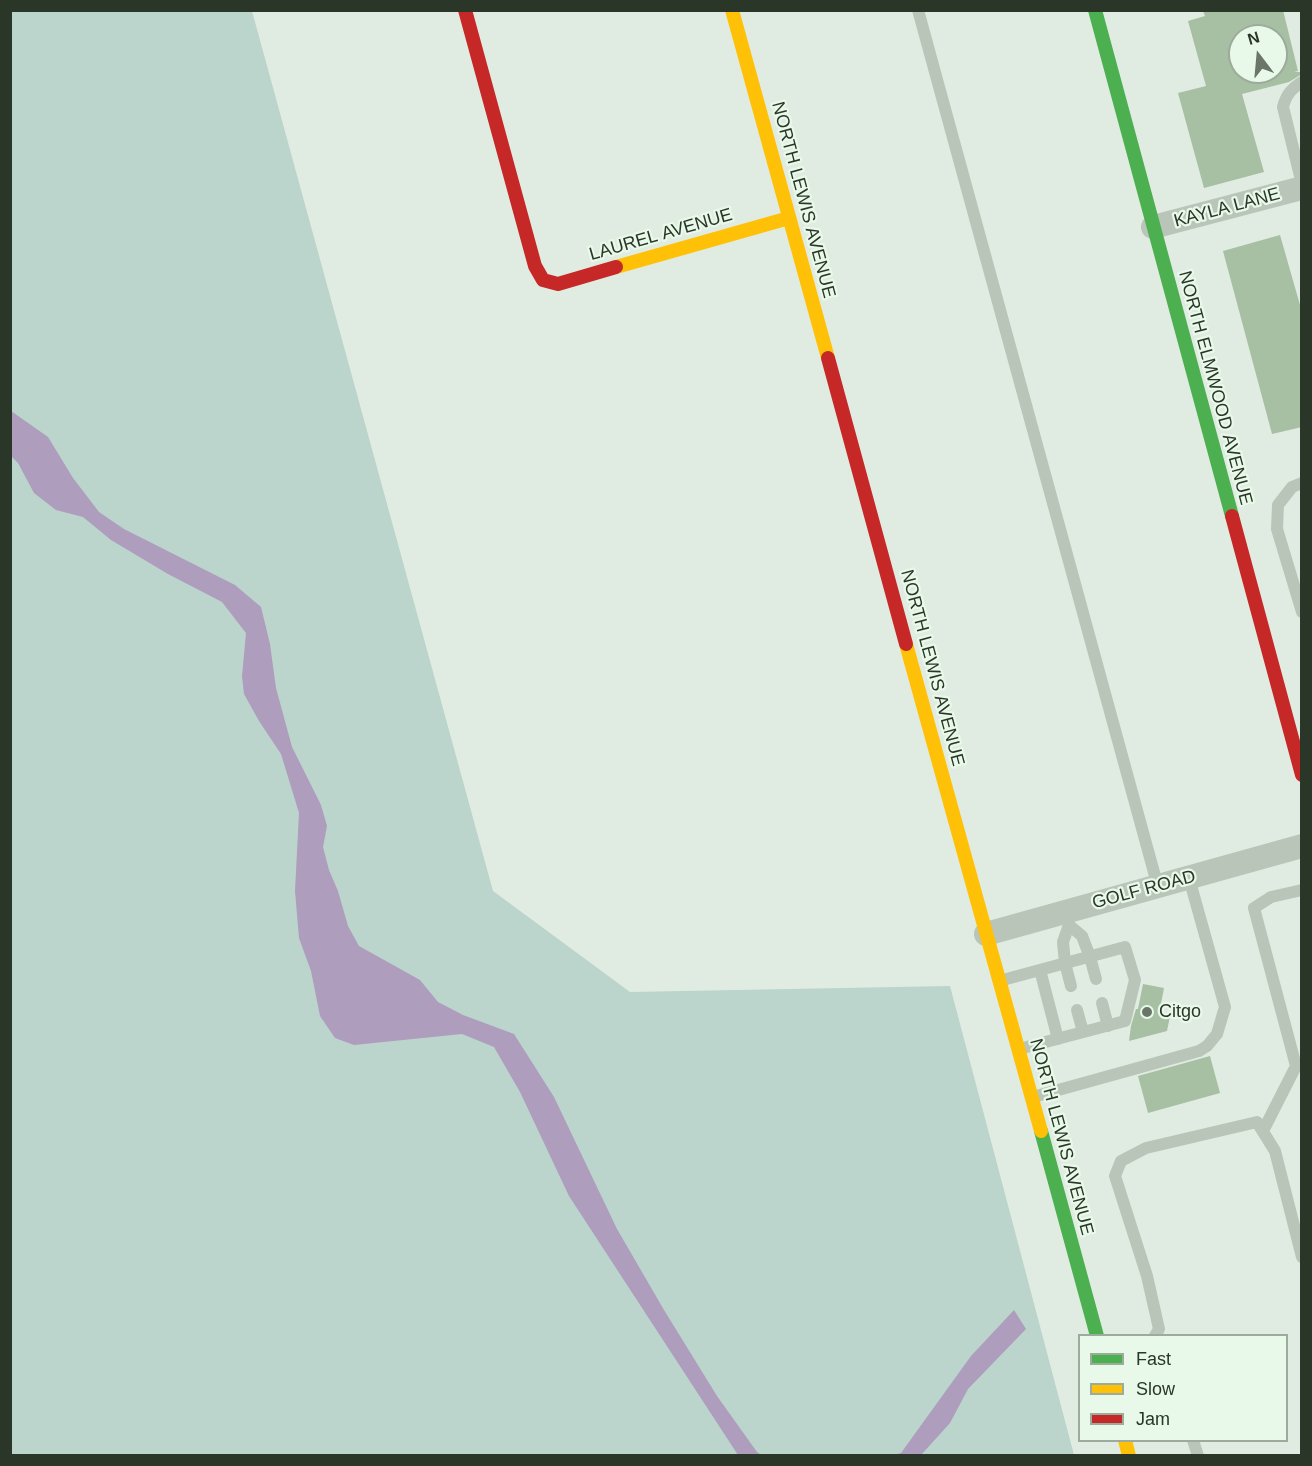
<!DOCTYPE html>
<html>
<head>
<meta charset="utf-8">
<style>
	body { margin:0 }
	#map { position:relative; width:1312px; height:1466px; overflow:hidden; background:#e0ece1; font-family:Arial,sans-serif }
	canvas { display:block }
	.frame { position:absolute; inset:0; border:12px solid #2a3628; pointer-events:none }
	.legend { position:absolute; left:1078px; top:1334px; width:210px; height:108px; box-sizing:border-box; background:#e8f9e9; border:2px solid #9cab9c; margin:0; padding:8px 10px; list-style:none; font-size:18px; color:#2a3628 }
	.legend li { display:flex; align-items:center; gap:12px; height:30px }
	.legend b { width:30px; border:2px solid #9cab9c }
	.north { position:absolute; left:1228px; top:24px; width:60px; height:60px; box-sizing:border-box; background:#e8f9e9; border:2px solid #9cab9c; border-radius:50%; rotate:344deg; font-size:16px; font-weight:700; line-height:24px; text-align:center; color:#2a3628 }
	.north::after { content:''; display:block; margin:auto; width:21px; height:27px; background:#6a7669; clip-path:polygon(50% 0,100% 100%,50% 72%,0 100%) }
</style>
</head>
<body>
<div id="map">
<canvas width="1312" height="1466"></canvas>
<div class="frame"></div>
<ul class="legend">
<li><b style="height:8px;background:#4caf50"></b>Fast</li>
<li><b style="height:8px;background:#ffc107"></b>Slow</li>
<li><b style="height:8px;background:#c62828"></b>Jam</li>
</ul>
<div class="north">N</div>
</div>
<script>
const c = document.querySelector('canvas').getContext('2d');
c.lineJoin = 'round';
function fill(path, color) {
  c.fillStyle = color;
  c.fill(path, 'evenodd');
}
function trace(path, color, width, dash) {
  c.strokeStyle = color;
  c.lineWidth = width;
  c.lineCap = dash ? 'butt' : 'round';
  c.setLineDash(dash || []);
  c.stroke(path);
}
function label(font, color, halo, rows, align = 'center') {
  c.font = font + ' Arial,sans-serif';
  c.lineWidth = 4.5;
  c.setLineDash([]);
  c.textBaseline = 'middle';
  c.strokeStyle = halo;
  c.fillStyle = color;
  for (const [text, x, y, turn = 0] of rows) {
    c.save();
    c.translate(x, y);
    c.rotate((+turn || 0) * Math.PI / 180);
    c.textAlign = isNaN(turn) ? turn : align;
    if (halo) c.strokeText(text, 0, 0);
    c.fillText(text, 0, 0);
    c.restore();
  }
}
const green = new Path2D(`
	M 10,11 L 252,11 L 493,891 L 630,992 L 950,986 L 1074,1455 L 11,1455 Z`);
const water = new Path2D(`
	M 11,411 L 48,437 L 73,478 L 99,512 L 124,529 L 235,585 L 261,607 L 270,644 L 276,688 L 292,747 L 321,805 L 327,826 L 323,847 L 329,870 L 338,891 L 348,926 L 359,946 L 420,980 L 438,1002 L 463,1015 L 514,1034 L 554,1097 L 617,1229 L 664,1310 L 717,1396 L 757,1452 L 761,1455 L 738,1455 L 569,1196 L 520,1092 L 494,1047 L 462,1034 L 354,1045 L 335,1038 L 320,1016 L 311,971 L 299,938 L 295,891 L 299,813 L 281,754 L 259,721 L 244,694 L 242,676 L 246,633 L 222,602 L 168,574 L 111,540 L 83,517 L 56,510 L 34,493 L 18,463 L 11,456 Z
	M 1014,1310 L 1026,1329 L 968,1389 L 950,1423 L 921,1455 L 894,1455 L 901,1453 L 971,1356 Z`);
const building = new Path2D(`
	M 1283,10 L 1298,71 L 1294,72 L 1302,72 L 1302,74 L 1289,82 L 1242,94 L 1264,172 L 1204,188 L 1178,93 L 1206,86 L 1188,21 L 1205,16 L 1203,11 ZM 1240,36 L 1276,36 L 1276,72 L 1240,72 Z
	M 1280,235 L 1302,312 L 1302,427 L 1272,434 L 1223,251 Z
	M 1143,984 L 1164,988 L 1159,1014 L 1170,1016 L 1167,1031 L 1129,1041 L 1131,1026 L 1136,1009 L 1138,1009 Z
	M 1210,1056 L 1220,1093 L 1148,1113 L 1138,1076 Z`);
const lane = new Path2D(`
	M 918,10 L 1158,887
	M 1302,82 C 1291,89 1286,95 1283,107 L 1302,184
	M 1302,483 L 1292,487 L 1278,505 L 1277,529 L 1302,612
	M 1066,912 L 1069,925 L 1063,942 L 1065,963 L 1071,986
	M 1069,925 L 1082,936 L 1090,957 L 1096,979
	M 1040,970 L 1058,1039
	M 999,981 L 1125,947 L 1135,980 L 1125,1021 L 1019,1049
	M 1102,1003 L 1108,1026
	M 1077,1010 L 1083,1032
	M 1033,1097 L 1199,1051 L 1207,1046 L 1217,1034 L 1225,1007 L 1189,878
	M 1263,1131 L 1296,1066 L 1254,908 L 1271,897 L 1302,890
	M 1155,1336 L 1159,1329 L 1147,1276 L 1115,1176 L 1121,1161 L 1146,1148 L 1257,1122 L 1275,1151 L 1302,1257
	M 1193,1440 L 1198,1456`);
const street = new Path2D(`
	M 1153,227 L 1302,188
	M 986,934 L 1302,846`);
const fast = new Path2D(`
	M 1095,10 L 1232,516
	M 1041,1131 L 1097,1336`);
const slow = new Path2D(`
	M 732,10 L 828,358
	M 616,267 L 789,218
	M 906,644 L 1041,1131
	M 1125,1440 L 1129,1456`);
const jam = new Path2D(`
	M 465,10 L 535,266 L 543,280 L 558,284 L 616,267
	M 828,358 L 906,644
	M 1232,516 L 1302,775`);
const markers = [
	[1147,1012,6,"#6a7669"]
];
const streetNames = [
	["NORTH LEWIS AVENUE",803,200,75],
	["KAYLA LANE",1227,208,-15],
	["LAUREL AVENUE",661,235,-16],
	["NORTH ELMWOOD AVENUE",1215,388,75],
	["NORTH LEWIS AVENUE",932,668,75],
	["GOLF ROAD",1144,890,-15],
	["NORTH LEWIS AVENUE",1061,1137,75]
];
const poiNames = [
	["Citgo",1159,1012]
];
fill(green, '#bbd4cc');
fill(water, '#ae9dbd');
fill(building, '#a7bfa3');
trace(lane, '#b9c5b9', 12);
trace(street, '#b9c5b9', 24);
trace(fast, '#4caf50', 14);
trace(slow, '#ffc107', 14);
trace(jam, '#c62828', 14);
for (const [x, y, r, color] of markers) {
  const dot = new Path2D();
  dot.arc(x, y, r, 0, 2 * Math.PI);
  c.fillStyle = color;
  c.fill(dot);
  trace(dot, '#e8f9e9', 2);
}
label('18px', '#2a3628', '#e8f9e9', streetNames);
label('18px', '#2a3628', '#e8f9e9', poiNames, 'left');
</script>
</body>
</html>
